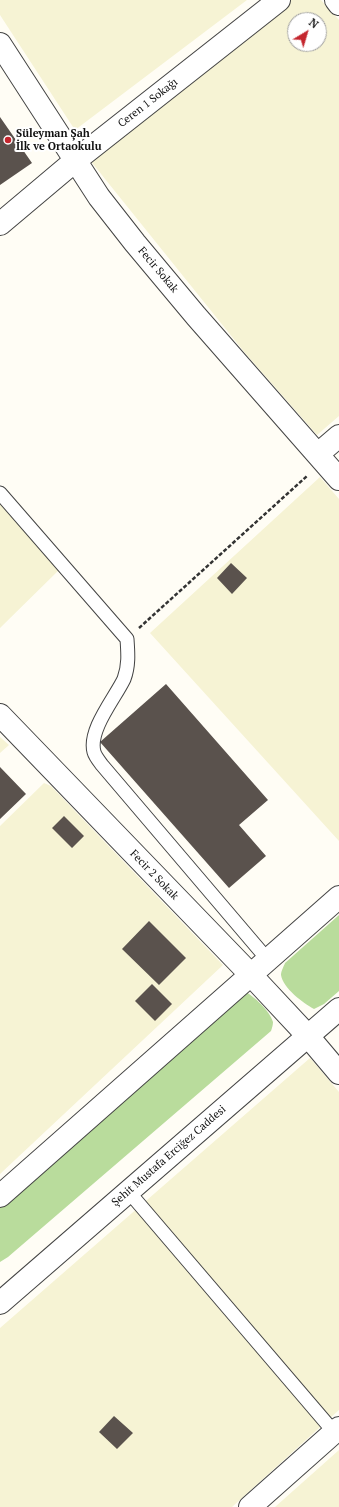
<!DOCTYPE html>
<html>
<head>
<meta charset="utf-8">
<style>
	body { margin:0 }
	#map { position:relative; width:339px; height:1507px; overflow:hidden; background:#fffdf5; font-family:"PT Serif",serif }
	canvas { display:block }
	.north { position:absolute; left:287px; top:12px; width:40px; height:40px; box-sizing:border-box; background:#fff; border:1px solid #a0a0a0; border-radius:50%; rotate:38deg; font-size:11px; font-weight:700; line-height:16px; text-align:center; color:#111 }
	.north::after { content:''; display:block; margin:auto; width:14px; height:18px; background:#c4262e; clip-path:polygon(50% 0,100% 100%,50% 72%,0 100%) }
</style>
</head>
<body>
<div id="map">
<canvas width="339" height="1507"></canvas>
<div class="north">N</div>
</div>
<script>
const c = document.querySelector('canvas').getContext('2d');
c.lineJoin = 'round';
function fill(path, color) {
  c.fillStyle = color;
  c.fill(path, 'evenodd');
}
function trace(path, color, width, dash) {
  c.strokeStyle = color;
  c.lineWidth = width;
  c.lineCap = dash ? 'butt' : 'round';
  c.setLineDash(dash || []);
  c.stroke(path);
}
function label(font, color, halo, rows, align = 'center') {
  c.font = font + ' "PT Serif",serif';
  c.lineWidth = 4;
  c.setLineDash([]);
  c.textBaseline = 'middle';
  c.strokeStyle = halo;
  c.fillStyle = color;
  for (const [text, x, y, turn = 0] of rows) {
    c.save();
    c.translate(x, y);
    c.rotate((+turn || 0) * Math.PI / 180);
    c.textAlign = isNaN(turn) ? turn : align;
    if (halo) c.strokeText(text, 0, 0);
    c.fillText(text, 0, 0);
    c.restore();
  }
}
const farmland = new Path2D(`
	M 0,0 L 247,0 L 75,130 L 0,15 Z
	M 291,0 L 321,0 L 339,20 L 339,416 L 317,435 L 245,353 L 89,159 ZM 295,20 L 319,20 L 319,44 L 295,44 Z
	M 320,477 L 339,499 L 339,841 L 150,633 Z
	M 0,504 L 59,570 L 0,628 Z
	M 0,737 L 9,745 L 0,753 Z
	M 44,783 L 51,786 L 223,965 L 0,1174 L 0,826 Z
	M 310,1058 L 339,1092 L 339,1410 L 232,1507 L 0,1507 L 0,1328 Z
	M 339,1450 L 339,1507 L 275,1507 Z`);
const forest = new Path2D(`
	M 339,915 L 339,991 L 324,1004 L 314,1009 C 303,1003 283,988 281,975 C 281,971 284,966 285,963 Z
	M 244,991 C 254,996 270,1011 273,1022 C 273,1025 272,1028 271,1031 L 8,1257 L 0,1262 L 0,1198 Z`);
const building = new Path2D(`
	M 0,117 L 32,163 L 0,185 Z
	M 231,563 L 247,578 L 232,594 L 217,578 Z
	M 166,684 L 268,800 L 239,825 L 266,856 L 229,888 L 100,742 Z
	M 0,767 L 26,794 L 0,819 Z
	M 64,816 L 84,836 L 72,848 L 52,828 Z
	M 149,921 L 186,958 L 159,985 L 122,949 Z
	M 152,984 L 172,1004 L 155,1021 L 135,1001 Z
	M 114,1416 L 133,1433 L 117,1449 L 99,1432 Z`);
const path = new Path2D(`
	M 139,628 L 307,476`);
const service = new Path2D(`
	M 0,493 L 127,639 C 128,653 129,666 124,679 C 115,698 88,730 94,752 C 95,756 99,761 102,765 L 268,960
	M 128,1191 L 334,1432`);
const minor = new Path2D(`
	M 336,0 L 339,4
	M 0,44 L 99,197 L 135,243 L 196,316 L 339,479
	M 0,224 L 76,160 L 279,0
	M 318,454 L 339,436
	M 0,715 L 251,975 L 307,1035 L 339,1073
	M 0,1196 L 339,897
	M 250,1507 L 339,1428`);
const tertiary = new Path2D(`
	M 0,1303 L 339,1009`);
const markers = [
	[8,140,4,"#c4262e"]
];
const streetNames = [
	["Ceren 1 Sokağı",148,103,-38],
	["Fecir Sokak",158,270,50],
	["Fecir 2 Sokak",154,875,46],
	["Şehit Mustafa Erciğez Caddesi",169,1156,-41]
];
const poiNames = [
	["Süleyman Şah",16,134],
	["İlk ve Ortaokulu",16,147]
];
fill(farmland, '#f6f3d4');
fill(forest, '#b9dc9c');
fill(building, '#5a524d');
trace(service, '#444', 15);
trace(minor, '#444', 24);
trace(tertiary, '#444', 24);
trace(path, '#333', 2.5, [4, 2]);
trace(service, '#fff', 13);
trace(minor, '#fff', 22);
trace(tertiary, '#fff', 22);
for (const [x, y, r, color] of markers) {
  const dot = new Path2D();
  dot.arc(x, y, r, 0, 2 * Math.PI);
  c.fillStyle = color;
  c.fill(dot);
  trace(dot, '#fff', 1.5);
}
label('11px', '#111', '#fff', streetNames);
label('bold 11px', '#111', '#fff', poiNames, 'left');
</script>
</body>
</html>
